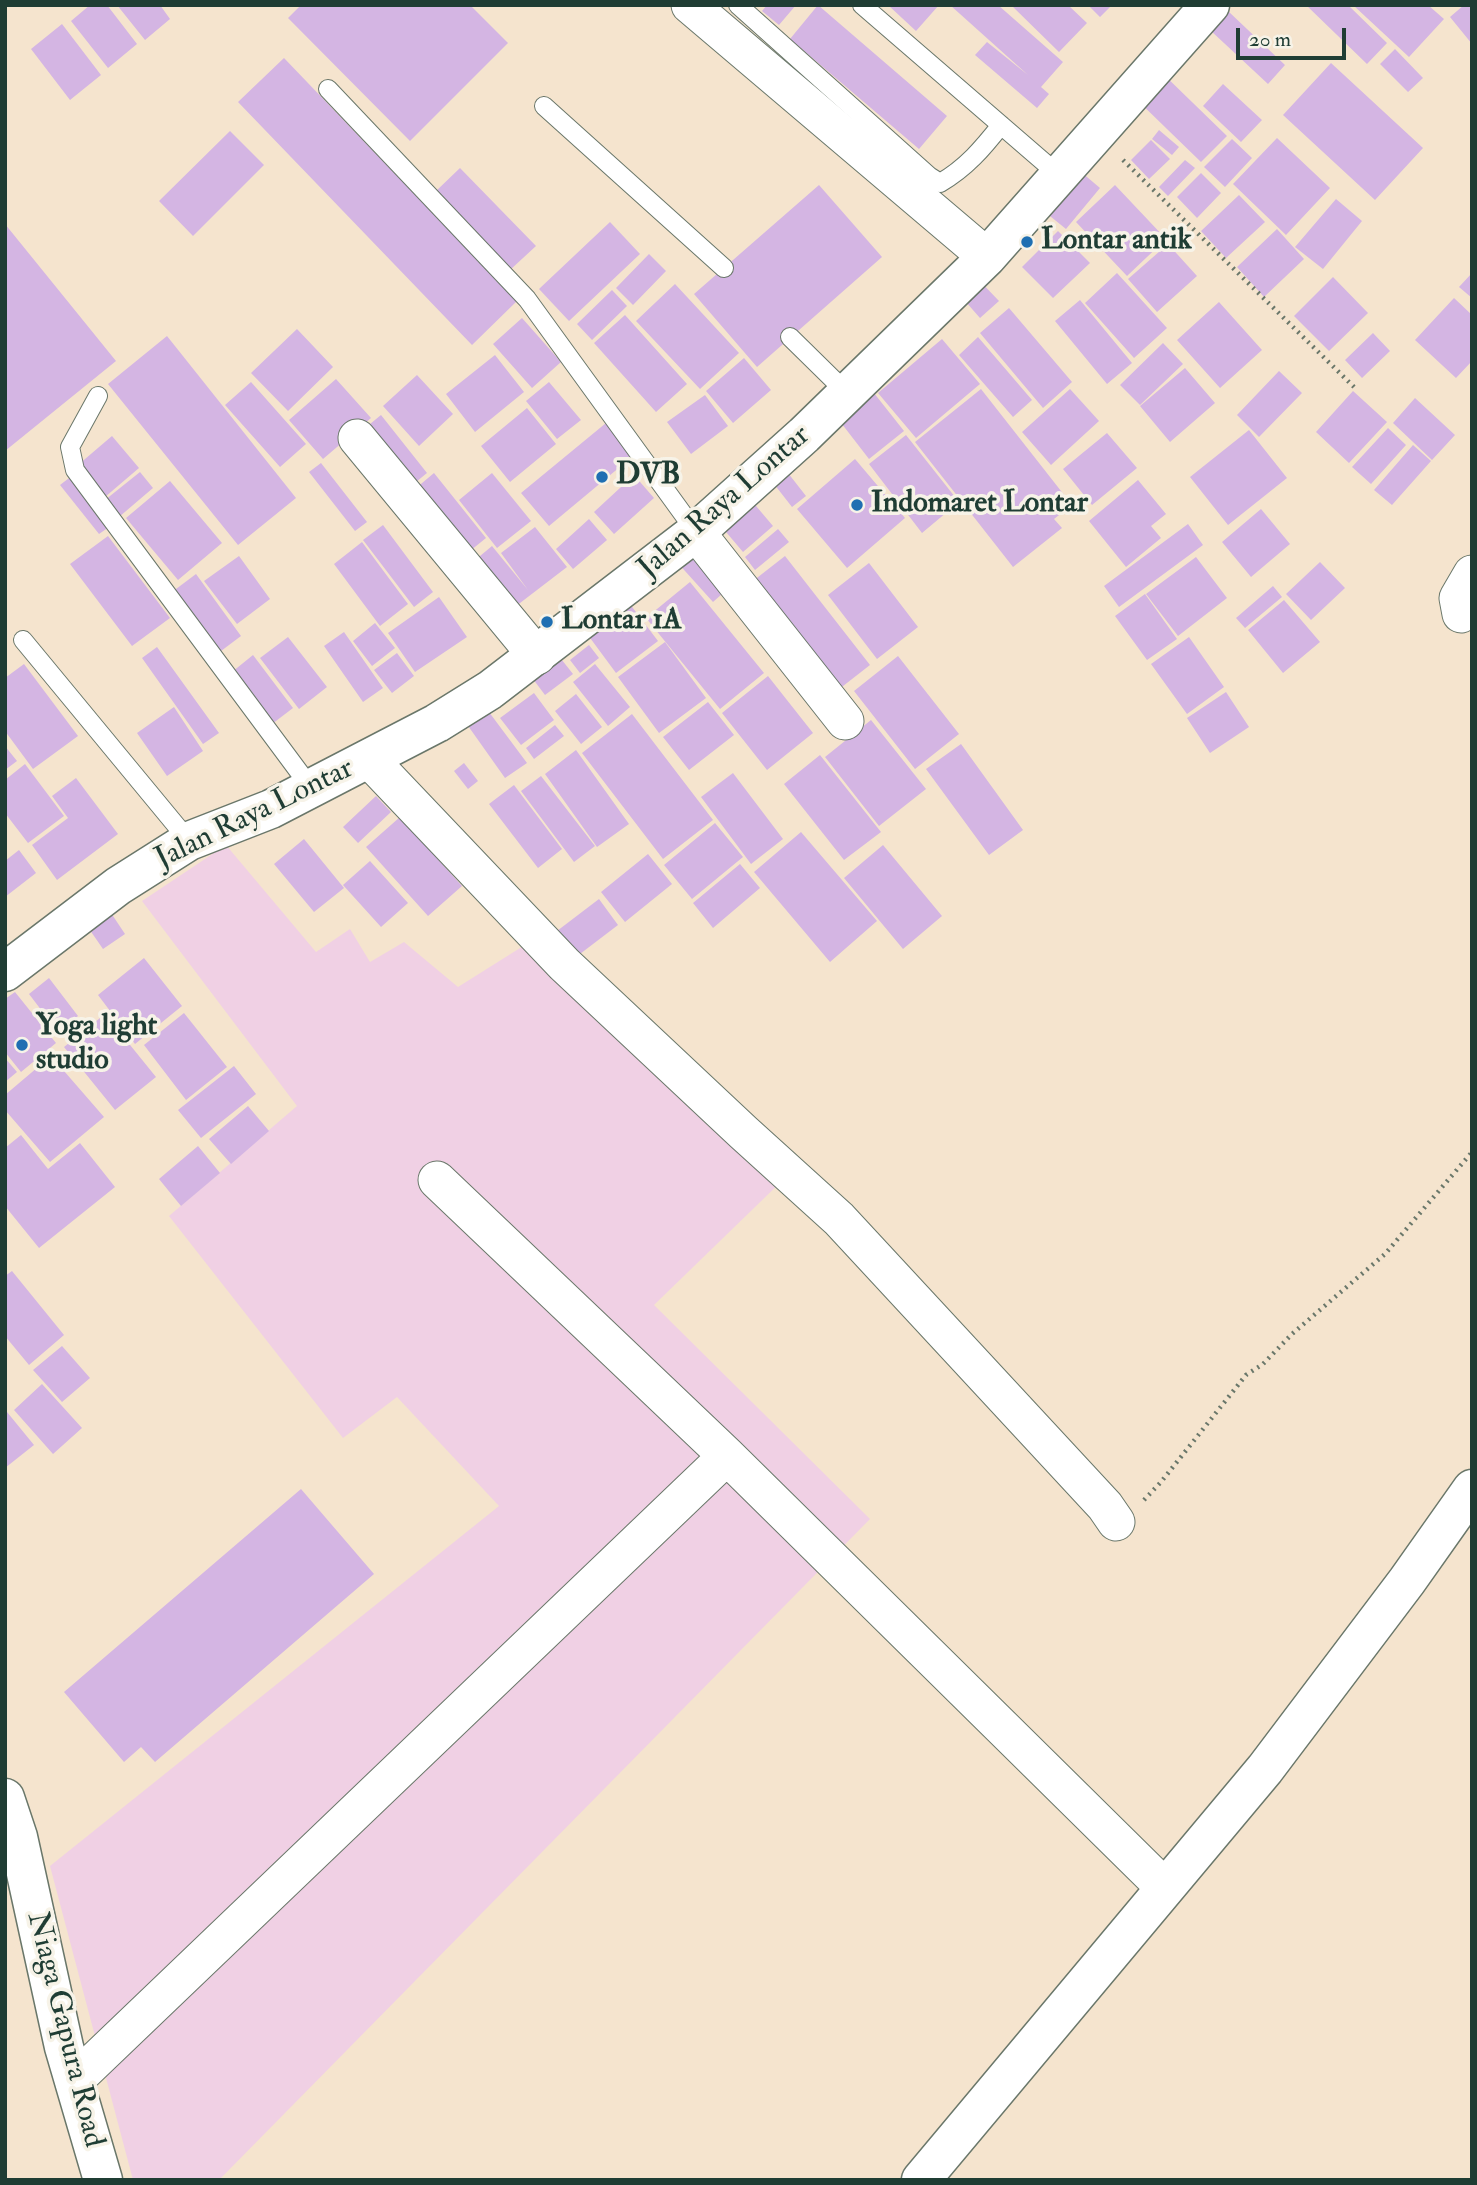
<!DOCTYPE html>
<html>
<head>
<meta charset="utf-8">
<style>
	body { margin:0 }
	#map { position:relative; width:1477px; height:2185px; overflow:hidden; background:#f5e4ce; font-family:"IM FELL Double Pica",serif }
	canvas { display:block }
	.frame { position:absolute; inset:0; border:7px solid #1f3d34; pointer-events:none }
	.scale { position:absolute; left:1236px; top:28px; width:110px; height:32px; box-sizing:border-box; border:4px solid #1f3d34; border-top:0; padding-left:9px; font-size:21px; line-height:24px; white-space:nowrap; color:#1f3d34; -webkit-text-stroke:5px #f7f3e8; paint-order:stroke }
</style>
</head>
<body>
<div id="map">
<canvas width="1477" height="2185"></canvas>
<div class="frame"></div>
<div class="scale">20 m</div>
</div>
<script>
const c = document.querySelector('canvas').getContext('2d');
c.lineJoin = 'round';
function fill(path, color) {
  c.fillStyle = color;
  c.fill(path, 'evenodd');
}
function trace(path, color, width, dash) {
  c.strokeStyle = color;
  c.lineWidth = width;
  c.lineCap = dash ? 'butt' : 'round';
  c.setLineDash(dash || []);
  c.stroke(path);
}
function label(font, color, halo, rows, align = 'center') {
  c.font = font + ' "IM FELL Double Pica",serif';
  c.lineWidth = 7;
  c.setLineDash([]);
  c.textBaseline = 'middle';
  c.strokeStyle = halo;
  c.fillStyle = color;
  for (const [text, x, y, turn = 0] of rows) {
    c.save();
    c.translate(x, y);
    c.rotate((+turn || 0) * Math.PI / 180);
    c.textAlign = isNaN(turn) ? turn : align;
    if (halo) c.strokeText(text, 0, 0);
    c.fillText(text, 0, 0);
    c.restore();
  }
}
const built = new Path2D(`
	M 226,845 L 316,952 L 350,929 L 370,962 L 404,942 L 458,987 L 536,938 L 786,1177 L 654,1305 L 870,1519 L 219,2180 L 133,2180 L 50,1866 L 499,1506 L 397,1397 L 343,1438 L 169,1216 L 297,1106 L 142,901 Z`);
const building = new Path2D(`
	M 90,5 L 107,5 L 137,44 L 108,68 L 71,21 Z
	M 117,5 L 160,5 L 170,19 L 145,40 Z
	M 301,5 L 470,5 L 508,43 L 410,141 L 288,18 Z
	M 767,5 L 796,5 L 779,25 L 762,11 Z
	M 818,5 L 947,116 L 919,149 L 790,39 Z
	M 888,5 L 939,5 L 916,31 Z
	M 950,5 L 998,5 L 1063,62 L 1041,87 L 1049,94 L 1037,108 L 975,55 L 987,42 L 1028,75 Z
	M 1011,5 L 1068,5 L 1087,23 L 1059,52 Z
	M 1088,5 L 1112,5 L 1100,17 Z
	M 1306,5 L 1348,5 L 1387,43 L 1367,64 Z
	M 1353,5 L 1428,5 L 1444,19 L 1409,57 Z
	M 1464,5 L 1472,5 L 1472,44 L 1450,17 Z
	M 1228,11 L 1285,65 L 1268,84 L 1210,30 Z
	M 62,24 L 101,75 L 70,100 L 31,49 Z
	M 1395,49 L 1423,78 L 1408,92 L 1380,64 Z
	M 284,58 L 517,301 L 472,345 L 238,102 Z
	M 1331,63 L 1423,148 L 1375,200 L 1283,115 Z
	M 1158,69 L 1227,136 L 1201,162 L 1133,96 Z
	M 1223,84 L 1262,120 L 1241,142 L 1203,106 Z
	M 1159,130 L 1179,147 L 1172,155 L 1152,139 Z
	M 230,131 L 264,165 L 193,236 L 159,201 Z
	M 1277,138 L 1330,188 L 1286,235 L 1233,184 Z
	M 1232,139 L 1252,158 L 1225,187 L 1204,167 Z
	M 1151,140 L 1170,159 L 1149,179 L 1131,160 Z
	M 1185,160 L 1195,168 L 1168,196 L 1159,187 Z
	M 1074,166 L 1100,188 L 1066,229 L 1040,208 Z
	M 460,168 L 536,246 L 510,270 L 435,192 Z
	M 1201,173 L 1221,193 L 1197,218 L 1177,197 Z
	M 819,185 L 882,257 L 757,367 L 694,294 Z
	M 1115,185 L 1166,239 L 1127,276 L 1076,222 Z
	M 1239,195 L 1265,222 L 1226,258 L 1201,231 Z
	M 1336,199 L 1362,221 L 1323,269 L 1295,247 Z
	M 610,222 L 640,254 L 569,321 L 539,289 Z
	M 5,224 L 116,361 L 5,451 Z
	M 1277,229 L 1304,259 L 1264,297 L 1237,267 Z
	M 1058,231 L 1090,263 L 1053,298 L 1022,267 Z
	M 1168,244 L 1197,276 L 1157,312 L 1128,279 Z
	M 649,254 L 666,271 L 633,305 L 616,288 Z
	M 1117,273 L 1167,328 L 1134,358 L 1085,303 Z
	M 1472,273 L 1472,298 L 1459,287 Z
	M 976,277 L 999,301 L 980,318 L 958,293 Z
	M 1333,277 L 1368,313 L 1329,351 L 1294,316 Z
	M 675,284 L 739,353 L 700,389 L 636,321 Z
	M 612,290 L 627,306 L 592,340 L 577,324 Z
	M 1454,298 L 1472,315 L 1472,361 L 1456,378 L 1415,340 Z
	M 1080,300 L 1132,363 L 1107,384 L 1055,321 Z
	M 1219,302 L 1262,350 L 1220,388 L 1177,340 Z
	M 1009,308 L 1072,382 L 1043,408 L 980,333 Z
	M 625,315 L 687,384 L 656,412 L 594,343 Z
	M 522,318 L 561,362 L 532,388 L 493,344 Z
	M 297,329 L 333,367 L 288,411 L 251,373 Z
	M 1373,333 L 1390,351 L 1362,378 L 1345,360 Z
	M 167,336 L 296,498 L 238,545 L 108,384 Z
	M 978,337 L 1032,400 L 1013,417 L 959,355 Z
	M 942,339 L 980,384 L 916,438 L 878,393 Z
	M 1163,343 L 1183,364 L 1140,405 L 1120,385 Z
	M 495,355 L 524,392 L 475,432 L 446,394 Z
	M 744,358 L 771,390 L 733,423 L 706,391 Z
	M 1185,368 L 1215,403 L 1170,442 L 1140,406 Z
	M 1279,371 L 1302,393 L 1259,437 L 1237,415 Z
	M 417,375 L 453,414 L 419,446 L 383,406 Z
	M 336,379 L 371,418 L 323,459 L 289,420 Z
	M 251,382 L 306,444 L 280,467 L 225,405 Z
	M 549,382 L 581,420 L 557,439 L 526,401 Z
	M 870,388 L 904,431 L 869,459 L 835,415 Z
	M 981,389 L 1072,505 L 1054,519 L 1062,528 L 1013,567 L 915,442 Z
	M 1070,389 L 1099,421 L 1051,465 L 1022,432 Z
	M 1353,391 L 1387,422 L 1349,463 L 1316,432 Z
	M 705,395 L 728,426 L 691,454 L 667,422 Z
	M 1415,398 L 1455,435 L 1432,460 L 1393,423 Z
	M 527,408 L 556,444 L 510,482 L 481,446 Z
	M 381,415 L 427,473 L 405,491 L 359,433 Z
	M 606,423 L 633,456 L 549,526 L 521,493 Z
	M 1388,428 L 1406,445 L 1371,484 L 1352,467 Z
	M 1249,430 L 1287,478 L 1228,525 L 1190,477 Z
	M 1107,433 L 1137,468 L 1092,505 L 1063,469 Z
	M 906,435 L 959,502 L 922,533 L 869,464 Z
	M 112,436 L 139,468 L 105,497 L 78,465 Z
	M 1413,445 L 1431,461 L 1392,505 L 1374,490 Z
	M 855,459 L 905,518 L 847,568 L 797,509 Z
	M 321,463 L 367,522 L 355,531 L 309,472 Z
	M 140,472 L 153,488 L 119,517 L 105,500 Z
	M 434,473 L 486,538 L 460,559 L 409,494 Z
	M 492,473 L 531,521 L 497,548 L 459,500 Z
	M 788,473 L 806,496 L 792,507 L 774,484 Z
	M 73,475 L 112,525 L 99,534 L 60,485 Z
	M 634,475 L 654,498 L 614,534 L 594,512 Z
	M 1138,480 L 1166,514 L 1151,526 L 1161,538 L 1126,567 L 1089,521 Z
	M 170,481 L 222,543 L 178,580 L 126,518 Z
	M 745,493 L 773,526 L 743,552 L 715,519 Z
	M 1261,509 L 1290,544 L 1251,577 L 1222,542 Z
	M 589,519 L 607,540 L 573,569 L 556,549 Z
	M 1188,524 L 1203,545 L 1119,607 L 1104,586 Z
	M 383,525 L 433,592 L 414,607 L 363,540 Z
	M 535,527 L 567,567 L 507,613 L 468,566 L 492,546 L 528,590 L 501,553 Z
	M 778,529 L 789,542 L 755,570 L 745,557 Z
	M 108,536 L 170,618 L 132,646 L 70,564 Z
	M 362,542 L 408,604 L 380,626 L 334,564 Z
	M 694,545 L 731,586 L 713,602 L 676,561 Z
	M 239,556 L 270,599 L 237,624 L 204,581 Z
	M 785,556 L 870,665 L 829,697 L 744,588 Z
	M 1196,557 L 1227,598 L 1178,636 L 1146,594 Z
	M 1320,562 L 1345,588 L 1311,620 L 1286,594 Z
	M 869,563 L 918,627 L 877,659 L 828,595 Z
	M 196,574 L 241,636 L 217,654 L 172,592 Z
	M 690,582 L 764,673 L 720,709 L 646,618 Z
	M 1273,586 L 1282,597 L 1245,628 L 1236,618 Z
	M 1145,594 L 1177,639 L 1147,660 L 1115,616 Z
	M 623,595 L 658,641 L 616,673 L 582,627 Z
	M 439,597 L 467,637 L 415,672 L 388,633 Z
	M 1284,600 L 1320,642 L 1283,673 L 1248,630 Z
	M 375,623 L 395,648 L 372,666 L 353,641 Z
	M 344,632 L 383,688 L 363,702 L 324,646 Z
	M 288,637 L 327,687 L 299,709 L 260,658 Z
	M 1189,637 L 1224,687 L 1187,714 L 1151,664 Z
	M 665,642 L 706,698 L 659,733 L 618,677 Z
	M 589,645 L 599,658 L 580,673 L 570,660 Z
	M 157,647 L 219,733 L 203,744 L 142,658 Z
	M 397,653 L 414,676 L 392,693 L 374,670 Z
	M 253,655 L 293,708 L 272,724 L 232,672 Z
	M 558,655 L 573,674 L 545,695 L 530,675 Z
	M 898,656 L 959,734 L 915,769 L 854,691 Z
	M 24,664 L 78,736 L 33,769 L 5,731 L 5,678 Z
	M 595,664 L 630,707 L 608,726 L 573,682 Z
	M 768,676 L 813,733 L 767,770 L 722,713 Z
	M 1226,692 L 1249,727 L 1210,753 L 1187,718 Z
	M 534,693 L 554,720 L 521,745 L 500,718 Z
	M 576,694 L 602,727 L 581,744 L 555,711 Z
	M 708,702 L 734,735 L 689,770 L 663,737 Z
	M 174,707 L 203,751 L 167,776 L 137,733 Z
	M 486,708 L 527,763 L 505,778 L 466,723 Z
	M 632,714 L 713,820 L 663,859 L 582,753 Z
	M 871,720 L 926,789 L 879,826 L 825,757 Z
	M 555,725 L 564,736 L 534,759 L 526,748 Z
	M 961,744 L 1023,830 L 989,855 L 926,769 Z
	M 5,746 L 17,761 L 5,770 Z
	M 576,750 L 629,824 L 597,847 L 545,774 Z
	M 820,755 L 881,832 L 844,860 L 784,784 Z
	M 464,763 L 478,781 L 468,789 L 454,771 Z
	M 25,764 L 64,816 L 28,843 L 5,813 L 5,780 Z
	M 733,773 L 783,839 L 751,864 L 701,797 Z
	M 541,776 L 595,846 L 574,862 L 521,791 Z
	M 76,778 L 118,834 L 57,880 L 32,845 L 68,818 L 52,796 Z
	M 514,785 L 562,849 L 538,868 L 489,804 Z
	M 376,796 L 391,812 L 358,843 L 343,827 Z
	M 400,817 L 462,886 L 428,916 L 366,847 Z
	M 715,823 L 743,857 L 692,899 L 664,865 Z
	M 801,832 L 877,921 L 830,962 L 754,872 Z
	M 304,839 L 344,888 L 314,912 L 274,864 Z
	M 883,845 L 942,916 L 903,949 L 844,878 Z
	M 19,850 L 36,873 L 5,897 L 5,861 Z
	M 648,854 L 672,884 L 625,922 L 601,892 Z
	M 370,861 L 408,903 L 381,927 L 343,885 Z
	M 740,864 L 760,888 L 713,928 L 693,903 Z
	M 599,899 L 618,925 L 576,957 L 557,931 Z
	M 107,907 L 125,934 L 103,949 L 85,923 Z
	M 144,958 L 182,1006 L 135,1044 L 98,995 Z
	M 49,978 L 78,1016 L 58,1032 L 29,994 Z
	M 15,992 L 56,1043 L 21,1072 L 5,1052 L 5,999 Z
	M 184,1013 L 227,1067 L 186,1100 L 144,1045 Z
	M 105,1014 L 156,1077 L 115,1110 L 64,1047 Z
	M 51,1056 L 104,1117 L 50,1162 L 5,1110 L 5,1095 Z
	M 5,1058 L 17,1072 L 5,1082 Z
	M 234,1066 L 256,1094 L 201,1138 L 178,1110 Z
	M 248,1106 L 269,1131 L 231,1164 L 209,1139 Z
	M 21,1135 L 48,1169 L 80,1143 L 115,1187 L 39,1248 L 5,1206 L 5,1148 Z
	M 198,1146 L 220,1173 L 181,1206 L 159,1179 Z
	M 12,1271 L 64,1335 L 29,1365 L 5,1336 L 5,1276 Z
	M 62,1346 L 90,1378 L 62,1402 L 33,1370 Z
	M 42,1384 L 82,1428 L 53,1454 L 14,1410 Z
	M 7,1412 L 34,1445 L 5,1468 L 5,1414 Z
	M 301,1489 L 374,1574 L 155,1762 L 141,1747 L 124,1762 L 64,1692 Z`);
const path = new Path2D(`
	M 1123,160 L 1354,387
	M 1144,1500 L 1161,1482 L 1246,1375 L 1263,1364 L 1292,1334 L 1385,1254 L 1472,1152`);
const service = new Path2D(`
	M 738,5 L 929,176 L 940,183 C 966,168 983,148 1001,125
	M 862,5 L 1060,176
	M 328,89 L 527,299 L 696,532
	M 544,106 L 724,268
	M 790,337 L 847,393
	M 98,396 L 70,447 L 75,470 L 311,788
	M 23,640 L 189,841`);
const minor = new Path2D(`
	M 690,5 L 987,257
	M 357,438 L 537,656
	M 696,532 L 845,721
	M 1461,614 L 1458,598 L 1472,574
	M 369,759 L 564,964 L 743,1132 L 839,1219 L 1105,1506 L 1116,1522
	M 437,1180 L 727,1456 L 1165,1888
	M 74,2081 L 727,1456`);
const tertiary = new Path2D(`
	M 5,972 L 118,886 L 189,841 L 271,809 L 437,723 L 490,690 L 696,532 L 804,435 L 987,257 L 1210,5
	M 5,1798 L 18,1837 L 64,2047 L 103,2180
	M 921,2180 L 1265,1769 L 1407,1581 L 1472,1489`);
const markers = [
	[1027,242,7,"#1f6fb2"],
	[602,477,7,"#1f6fb2"],
	[857,505,7,"#1f6fb2"],
	[547,622,7,"#1f6fb2"],
	[22,1045,7,"#1f6fb2"]
];
const poiNames = [
	["Lontar antik",1041,242],
	["DVB",616,477],
	["Indomaret Lontar",871,505],
	["Lontar 1A",561,622],
	["Yoga light",36,1028],
	["studio",36,1062]
];
const streetNames = [
	["Jalan Raya Lontar",725,503,-41],
	["Jalan Raya Lontar",255,815,-26],
	["Niaga Gapura Road",64,2030,76]
];
fill(built, '#f0d0e4');
fill(building, '#d4b5e3');
trace(service, '#6a776a', 20);
trace(minor, '#6a776a', 39);
trace(tertiary, '#6a776a', 41);
trace(path, '#6a776a', 4.5, [2, 5]);
trace(service, '#fff', 18);
trace(minor, '#fff', 37);
trace(tertiary, '#fff', 38);
for (const [x, y, r, color] of markers) {
  const dot = new Path2D();
  dot.arc(x, y, r, 0, 2 * Math.PI);
  c.fillStyle = color;
  c.fill(dot);
  trace(dot, '#f7f3e8', 2.5);
}
label('bold 30px', '#1f3d34', '#f7f3e8', poiNames, 'left');
label('30px', '#1f3d34', '#f7f3e8', streetNames);
</script>
</body>
</html>
